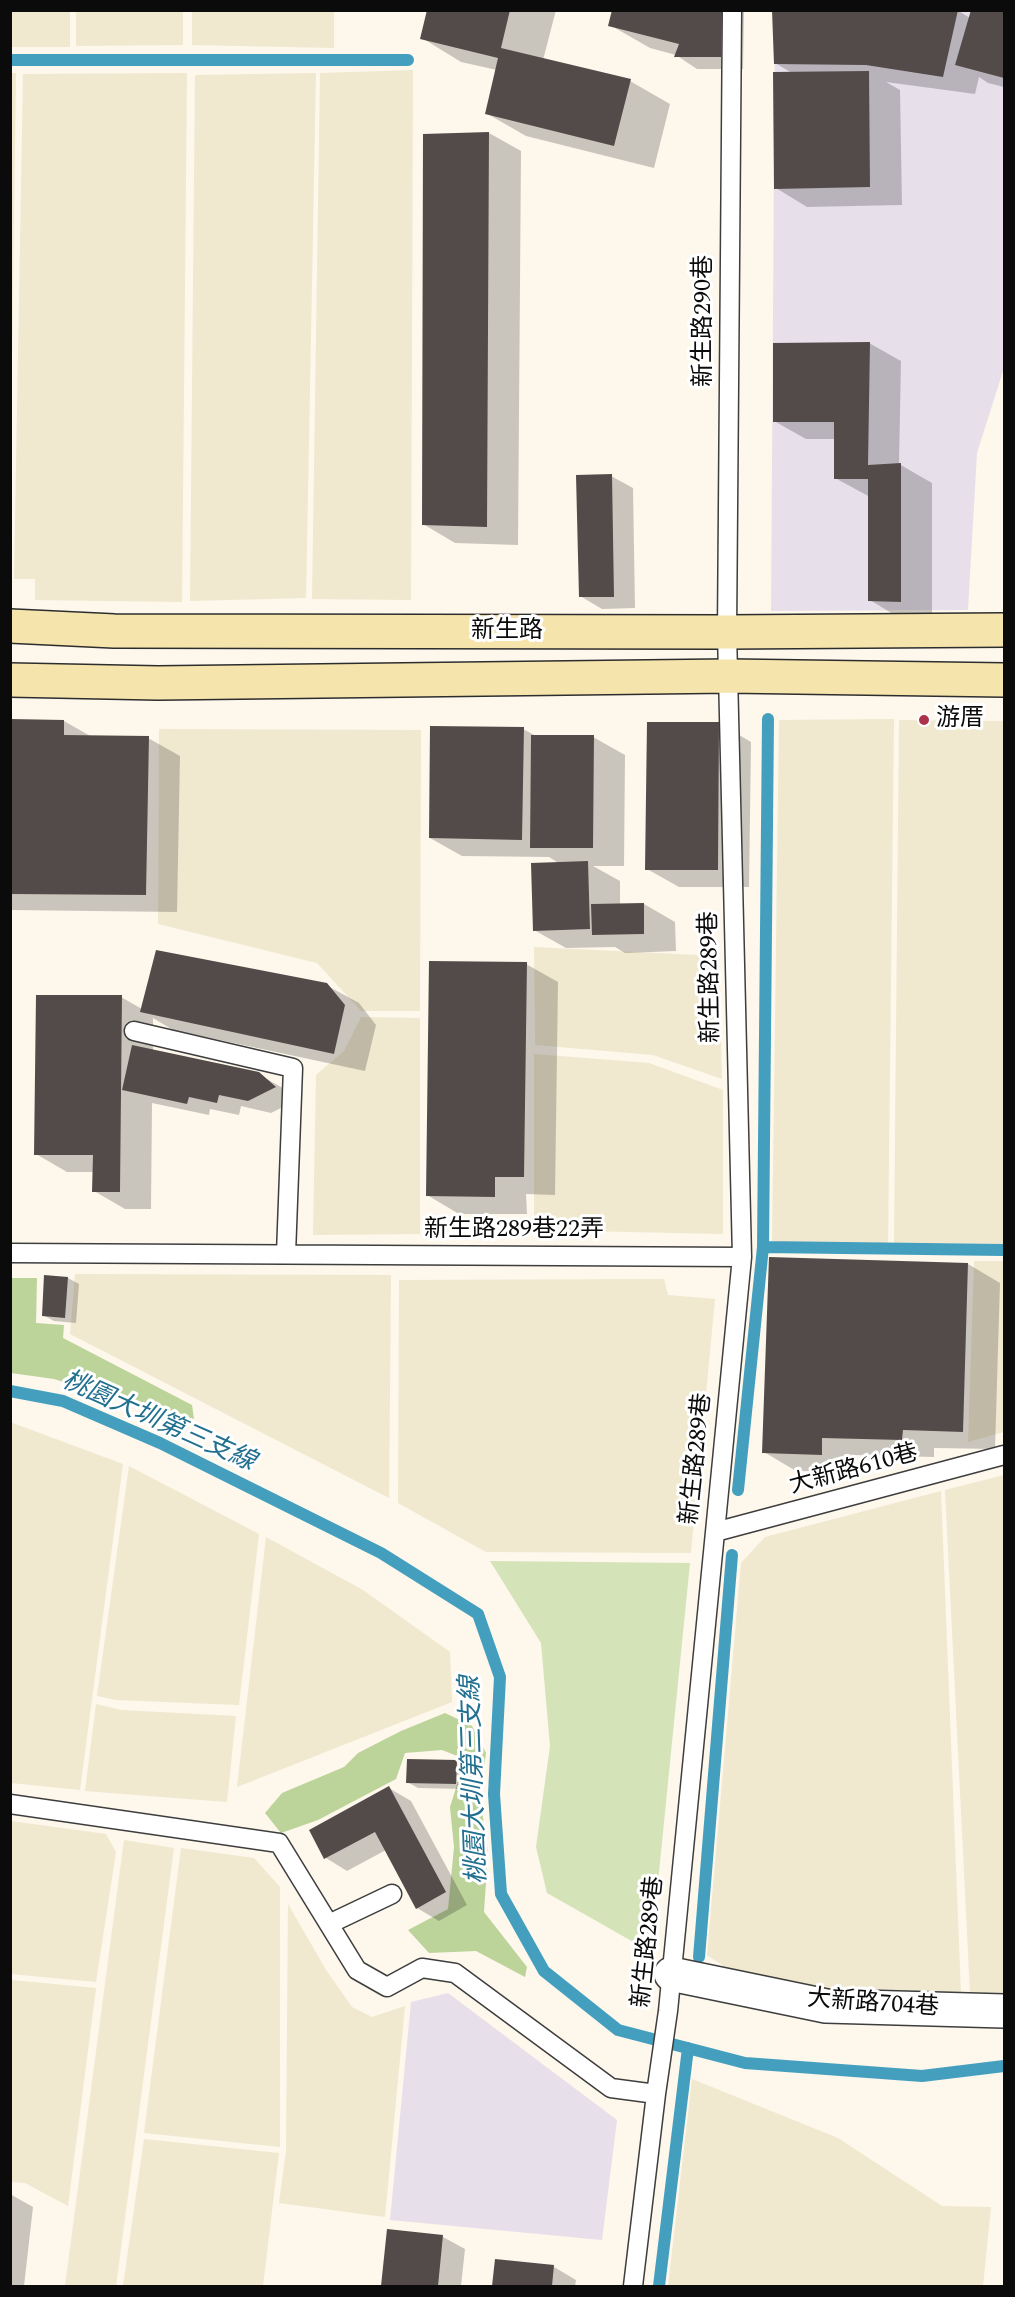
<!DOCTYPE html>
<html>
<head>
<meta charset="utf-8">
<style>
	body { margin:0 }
	#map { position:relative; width:1015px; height:2297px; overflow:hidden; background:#fdf7ec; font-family:Spectral,serif }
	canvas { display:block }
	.frame { position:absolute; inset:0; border:12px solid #0b0b0b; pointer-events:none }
</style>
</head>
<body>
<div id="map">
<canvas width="1015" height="2297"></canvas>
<div class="frame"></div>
</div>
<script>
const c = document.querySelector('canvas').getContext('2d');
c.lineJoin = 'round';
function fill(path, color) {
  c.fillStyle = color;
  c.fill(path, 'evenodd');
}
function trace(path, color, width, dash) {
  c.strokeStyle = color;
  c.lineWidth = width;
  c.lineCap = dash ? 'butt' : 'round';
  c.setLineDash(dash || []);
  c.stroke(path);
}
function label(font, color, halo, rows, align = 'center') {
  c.font = font + ' Spectral,"Noto Sans TC",serif';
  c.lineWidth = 6;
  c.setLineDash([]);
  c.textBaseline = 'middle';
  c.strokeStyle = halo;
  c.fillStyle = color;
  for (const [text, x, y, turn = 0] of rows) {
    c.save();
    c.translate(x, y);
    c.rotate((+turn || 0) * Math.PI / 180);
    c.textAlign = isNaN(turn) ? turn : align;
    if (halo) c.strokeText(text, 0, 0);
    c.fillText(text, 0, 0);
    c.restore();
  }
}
const industrial = new Path2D(`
	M 775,11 L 1004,11 L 1004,368 L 977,453 L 968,610 L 771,611 Z
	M 448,1993 L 617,2120 L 602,2240 L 390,2220 L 411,2002 Z`);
const farmland = new Path2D(`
	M 10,11 L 70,11 L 70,47 L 11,47 Z
	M 76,11 L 183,11 L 183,45 L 76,46 Z
	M 192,11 L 334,11 L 334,48 L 192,45 Z
	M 413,70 L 411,600 L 312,599 L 320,73 Z
	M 10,73 L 16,73 L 11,426 L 10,426 Z
	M 187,73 L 182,602 L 35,600 L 35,579 L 14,579 L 23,74 Z
	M 316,73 L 306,598 L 190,601 L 195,75 Z
	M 894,719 L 888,1244 L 772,1243 L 779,720 Z
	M 899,720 L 1004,721 L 1004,1244 L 894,1243 Z
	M 159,729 L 421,730 L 420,1011 L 361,1011 L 317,963 L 158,924 Z
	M 534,947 L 719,956 L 722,1079 L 653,1055 L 535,1045 Z
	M 361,1017 L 420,1018 L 420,1234 L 313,1235 L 316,1075 L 344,1051 Z
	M 534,1054 L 649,1063 L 723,1090 L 723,1234 L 534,1230 Z
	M 974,1261 L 1004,1261 L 1004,1432 L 968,1442 Z
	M 75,1274 L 391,1275 L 389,1498 L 70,1334 Z
	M 664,1279 L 668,1295 L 715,1299 L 691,1553 L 486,1552 L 398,1503 L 399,1280 Z
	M 10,1422 L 123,1464 L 80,1790 L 11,1783 Z
	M 129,1466 L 259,1534 L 239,1705 L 116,1700 L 97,1696 Z
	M 1004,1475 L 1004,1995 L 970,1993 L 945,1490 Z
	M 941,1491 L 961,1994 L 815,1993 L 731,1971 L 707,1955 L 741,1563 L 765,1537 Z
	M 266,1537 L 363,1590 L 450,1652 L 452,1702 L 237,1787 Z
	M 96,1704 L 121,1710 L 236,1716 L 227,1802 L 85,1791 Z
	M 11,1821 L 106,1834 L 116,1852 L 96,1982 L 11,1974 Z
	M 124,1840 L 174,1848 L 116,2286 L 65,2286 Z
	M 181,1848 L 254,1858 L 280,1887 L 280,2147 L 144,2133 Z
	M 288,1904 L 326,1970 L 352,2007 L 372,2017 L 405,2006 L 385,2217 L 279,2203 L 286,2151 Z
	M 11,1980 L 96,1988 L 68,2206 L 25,2183 L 11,2182 Z
	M 692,2079 L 838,2138 L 942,2206 L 991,2207 L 983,2286 L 668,2286 Z
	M 144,2139 L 279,2153 L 263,2286 L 123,2286 Z`);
const green = new Path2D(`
	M 490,1561 L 690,1563 L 651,1952 L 547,1893 L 536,1847 L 550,1746 L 541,1643 Z`);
const forest = new Path2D(`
	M 11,1278 L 37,1278 L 36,1323 L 64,1325 L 63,1338 L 192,1405 L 194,1419 L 148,1408 L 54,1379 L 11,1373 Z
	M 445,1713 L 472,1726 L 486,1753 L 480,1798 L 488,1851 L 484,1912 L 527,1967 L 525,1977 L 476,1951 L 429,1953 L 408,1930 L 448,1909 L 454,1847 L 450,1807 L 465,1759 L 442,1750 L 405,1753 L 396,1779 L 318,1820 L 281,1833 L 265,1813 L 282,1793 L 344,1767 L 358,1753 L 401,1731 Z`);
const shadow = new Path2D(`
	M 429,10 L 556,10 L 543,60 L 630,81 L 670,104 L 654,168 L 526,136 L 486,113 L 497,70 L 461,62 L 422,38 Z
	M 614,10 L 744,10 L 743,69 L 697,69 L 676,55 L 650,48 L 610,25 Z
	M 957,10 L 970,18 L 972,10 L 1004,10 L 1004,87 L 988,83 L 979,77 L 975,94 L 886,82 L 900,90 L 902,205 L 807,207 L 776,188 L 792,73 L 775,63 Z
	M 489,133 L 521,151 L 518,545 L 455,543 L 423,524 Z
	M 869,343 L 901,361 L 899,464 L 932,483 L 932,619 L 901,619 L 870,600 L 870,497 L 835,478 L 835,439 L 806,439 L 774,421 Z
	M 611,476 L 633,488 L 635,608 L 602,609 L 580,596 Z
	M 10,721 L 64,721 L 92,737 L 148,738 L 180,756 L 177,912 L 10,910 Z
	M 719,723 L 751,742 L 749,887 L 679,887 L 647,869 Z
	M 523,729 L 536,736 L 593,737 L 625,755 L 624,866 L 593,866 L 620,881 L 620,905 L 644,904 L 675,922 L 676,951 L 625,953 L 615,947 L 566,948 L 534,930 L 560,864 L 549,857 L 462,856 L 430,838 Z
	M 526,964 L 558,982 L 555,1195 L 526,1194 L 527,1214 L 459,1214 L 427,1195 Z
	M 326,985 L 359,1003 L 376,1025 L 365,1071 L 173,1030 L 153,1018 L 153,1051 L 258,1074 L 281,1087 L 297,1100 L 271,1113 L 241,1106 L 239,1115 L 210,1109 L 209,1115 L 152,1103 L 151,1209 L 125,1209 L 94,1191 L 94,1172 L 67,1172 L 36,1154 L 121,997 L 142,1009 Z
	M 968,1264 L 1000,1283 L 995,1449 L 934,1448 L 934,1457 L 853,1455 L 853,1472 L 796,1471 L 764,1452 Z
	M 45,1277 L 68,1278 L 79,1284 L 76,1323 L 54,1321 L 43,1315 Z
	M 456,1762 L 467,1768 L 466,1789 L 418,1788 L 407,1782 Z
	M 389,1788 L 411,1801 L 467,1905 L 439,1921 L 417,1908 L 386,1850 L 347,1871 L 326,1858 L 311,1831 Z
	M 10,2194 L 33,2207 L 24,2286 L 10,2286 Z
	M 388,2231 L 443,2237 L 465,2249 L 461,2286 L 382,2286 Z
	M 496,2261 L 554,2267 L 576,2280 L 575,2286 L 493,2286 Z`);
const stream = new Path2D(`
	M 10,60 L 408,60
	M 768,719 L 763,1247 L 1004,1250
	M 10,1391 L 63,1401 L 160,1443 L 381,1553 L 478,1614 L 500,1677 L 494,1794 L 501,1894 L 544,1971 L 618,2030 L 745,2063 L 922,2076 L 1004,2066
	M 738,1490 L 763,1247
	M 699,1957 L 732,1555
	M 659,2286 L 688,2048`);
const building = new Path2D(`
	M 427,10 L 510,10 L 501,48 L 631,79 L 614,146 L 485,114 L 498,58 L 420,39 Z
	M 612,10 L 722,10 L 721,57 L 674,57 L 679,44 L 608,26 Z
	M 772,10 L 958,10 L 943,77 L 866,65 L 774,64 Z
	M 971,10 L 1004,10 L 1004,78 L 955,65 Z
	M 869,71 L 870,187 L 774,189 L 773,72 Z
	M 489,132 L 487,527 L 422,525 L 423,134 Z
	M 870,342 L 868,465 L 901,463 L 901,602 L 868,601 L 868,479 L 834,479 L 834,422 L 773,422 L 773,343 Z
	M 612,474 L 614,597 L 579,597 L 576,475 Z
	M 10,719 L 64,720 L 64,735 L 149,736 L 146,895 L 10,894 Z
	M 647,722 L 719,722 L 718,870 L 645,870 Z
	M 430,726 L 524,727 L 522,840 L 429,838 Z
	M 531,735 L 594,735 L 593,848 L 530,848 Z
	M 588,861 L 590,929 L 533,931 L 531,863 Z
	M 644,903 L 644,934 L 592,935 L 591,904 Z
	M 156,950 L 327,983 L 345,1005 L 334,1054 L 140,1012 Z
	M 429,961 L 527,962 L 524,1177 L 495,1177 L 495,1197 L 426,1196 Z
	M 36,995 L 122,995 L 120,1192 L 92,1192 L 93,1155 L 34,1155 Z
	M 132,1045 L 259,1072 L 276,1087 L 248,1101 L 219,1095 L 217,1103 L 189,1097 L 187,1104 L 122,1090 Z
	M 769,1257 L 968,1263 L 963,1432 L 903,1430 L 902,1440 L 822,1438 L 822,1455 L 762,1453 Z
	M 44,1275 L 68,1277 L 65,1318 L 42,1316 Z
	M 407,1759 L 457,1760 L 456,1784 L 406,1783 Z
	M 389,1786 L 446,1892 L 416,1909 L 375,1832 L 324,1859 L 309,1830 Z
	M 387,2229 L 443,2235 L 438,2286 L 381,2286 Z
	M 495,2259 L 554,2265 L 552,2286 L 492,2286 Z`);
const lane = new Path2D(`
	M 134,1031 L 293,1068 L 286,1254
	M 10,1253 L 742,1257
	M 715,1532 L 1004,1455
	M 10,1804 L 279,1843 L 357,1970 L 387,1987 L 422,1968 L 455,1973 L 611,2088 L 656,2094
	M 329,1924 L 392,1894
	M 633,2286 L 656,2094 L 668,2011 L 742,1257 L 727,632 L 732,10`);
const street = new Path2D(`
	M 671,1974 L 826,2006 L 1004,2011`);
const secondary = new Path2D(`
	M 10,626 L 114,631 L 727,632 L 1004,630
	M 10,680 L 158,683 L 729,676 L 1004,680`);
const markers = [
	[924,720,6,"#ac324a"]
];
const streetNames = [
	["新生路290巷",705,321,-90],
	["新生路",507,632],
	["新生路289巷",712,977,-91],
	["新生路289巷22弄",514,1231],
	["新生路289巷",698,1459,-84],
	["大新路610巷",854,1471,-15],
	["新生路289巷",650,1942,-84],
	["大新路704巷",873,2005,4]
];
const poiNames = [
	["游厝",936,720]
];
const waterNames = [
	["桃園大圳第三支線",158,1423,24],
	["桃園大圳第三支線",476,1780,-92]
];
fill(industrial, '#e7e0ea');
fill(farmland, '#f0e8cf');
fill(green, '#d5e3b9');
fill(forest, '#bcd39a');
fill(shadow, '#0003');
trace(stream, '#449fbf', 12);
fill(building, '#534b49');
trace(lane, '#3e3e3e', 21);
trace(street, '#3e3e3e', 36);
trace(secondary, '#2d2d2d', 36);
trace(lane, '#fff', 18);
trace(street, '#fff', 33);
trace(secondary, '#f6e4ad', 33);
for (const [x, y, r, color] of markers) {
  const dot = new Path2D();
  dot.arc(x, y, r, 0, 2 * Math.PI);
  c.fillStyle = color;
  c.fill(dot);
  trace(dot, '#fff', 2);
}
label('24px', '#0b0b0b', '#fff', streetNames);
label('24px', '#0b0b0b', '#fff', poiNames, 'left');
label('italic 26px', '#22708f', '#fff', waterNames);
</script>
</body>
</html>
